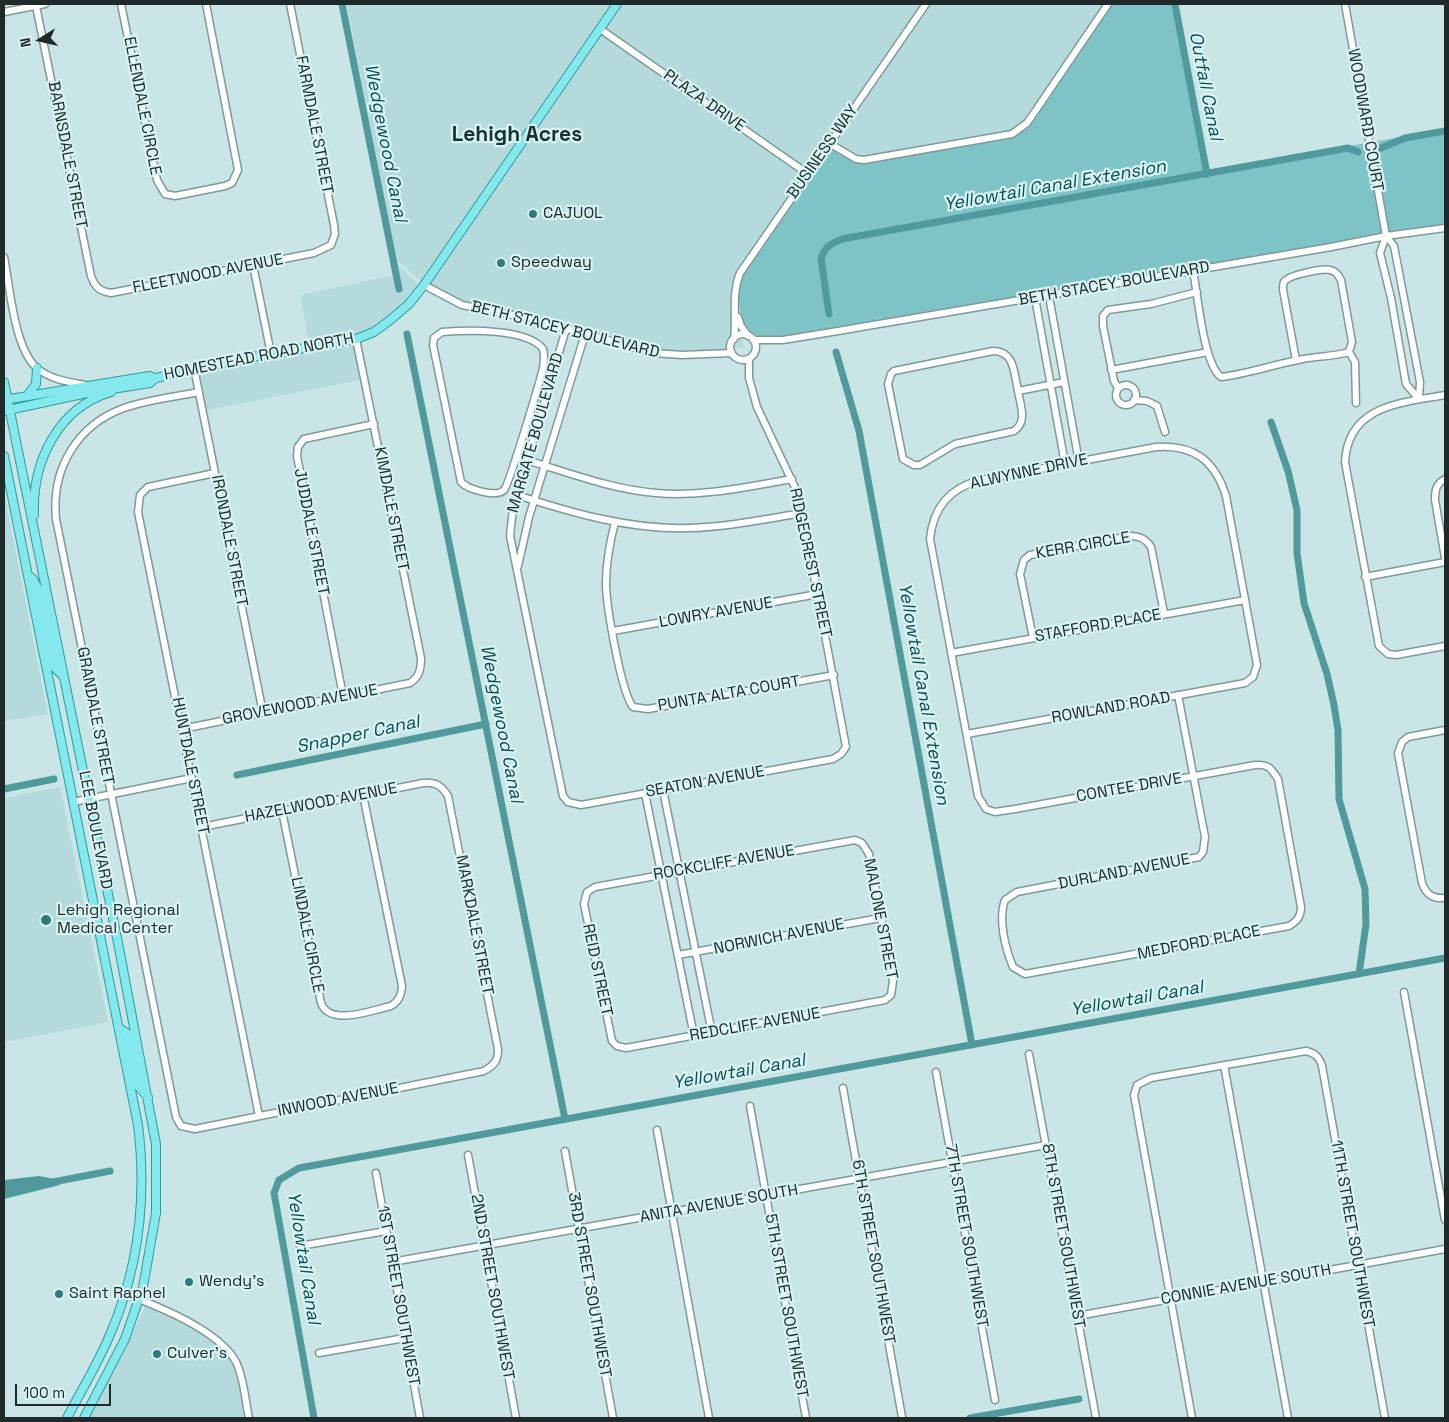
<!DOCTYPE html>
<html>
<head>
<meta charset="utf-8">
<style>
	body { margin:0 }
	#map { position:relative; width:1449px; height:1422px; overflow:hidden; background:#cae5e6; font-family:"Space Grotesk",sans-serif }
	canvas { display:block }
	.frame { position:absolute; inset:0; border:5px solid #202a2a; pointer-events:none }
	.north { position:absolute; left:15px; top:15px; width:50px; height:50px; -webkit-text-stroke:4px #d7f3f3; paint-order:stroke; rotate:260deg; font-size:14px; font-weight:700; line-height:20px; text-align:center; color:#202a2a }
	.north::after { content:''; display:block; margin:auto; width:18px; height:22px; background:#202a2a; clip-path:polygon(50% 0,100% 100%,50% 72%,0 100%) }
	.scale { position:absolute; left:15px; top:1384px; width:96px; height:22px; box-sizing:border-box; border:2px solid #202a2a; border-top:0; padding-left:6px; font-size:15px; line-height:18px; white-space:nowrap; color:#202a2a; -webkit-text-stroke:4px #d7f3f3; paint-order:stroke }
</style>
</head>
<body>
<div id="map">
<canvas width="1449" height="1422"></canvas>
<div class="frame"></div>
<div class="north">N</div>
<div class="scale">100 m</div>
</div>
<script>
const c = document.querySelector('canvas').getContext('2d');
c.lineJoin = 'round';
function fill(path, color) {
  c.fillStyle = color;
  c.fill(path, 'evenodd');
}
function trace(path, color, width, dash) {
  c.strokeStyle = color;
  c.lineWidth = width;
  c.lineCap = dash ? 'butt' : 'round';
  c.setLineDash(dash || []);
  c.stroke(path);
}
function label(font, color, halo, rows, align = 'center') {
  c.font = font + ' "Space Grotesk",sans-serif';
  c.lineWidth = 4.5;
  c.setLineDash([]);
  c.textBaseline = 'middle';
  c.strokeStyle = halo;
  c.fillStyle = color;
  for (const [text, x, y, turn = 0] of rows) {
    c.save();
    c.translate(x, y);
    c.rotate((+turn || 0) * Math.PI / 180);
    c.textAlign = isNaN(turn) ? turn : align;
    if (halo) c.strokeText(text, 0, 0);
    c.fillText(text, 0, 0);
    c.restore();
  }
}
const built = new Path2D(`
	M 347,4 L 1108,4 L 1020,130 L 864,160 L 829,143 L 744,266 L 735,306 L 744,347 L 711,353 L 665,355 L 566,329 L 473,308 L 424,285 L 396,259 Z
	M 344,7 L 393,260 L 419,285 L 406,302 L 372,329 L 355,336 L 309,345 L 301,295 L 394,275 L 342,8 Z
	M 357,342 L 365,379 L 201,411 L 192,372 Z
	M 4,492 L 48,714 L 4,721 Z
	M 60,787 L 108,1022 L 4,1042 L 4,798 Z
	M 147,1301 L 221,1345 L 237,1363 L 249,1418 L 89,1418 L 127,1347 Z`);
const green = new Path2D(`
	M 1111,4 L 1173,4 L 1204,172 L 1445,129 L 1445,224 L 1383,233 L 1331,244 L 785,336 L 764,338 L 744,331 L 738,299 L 742,274 L 830,147 L 855,162 L 865,163 L 1013,137 L 1029,125 L 1037,115 Z`);
const water = new Path2D(`
	M 39,1176 L 55,1179 L 60,1185 L 4,1199 L 4,1180 Z`);
const canal = new Path2D(`
	M 342,4 L 399,289
	M 1175,4 L 1207,174
	M 1381,148 L 1405,138 L 1445,131
	M 829,314 L 821,258 C 825,247 830,244 842,239 L 1348,148 L 1358,152
	M 407,334 L 565,1119
	M 836,352 L 859,431 L 972,1045
	M 1271,422 L 1288,471 L 1297,510 L 1297,553 L 1304,603 L 1327,674 L 1334,705 L 1338,730 L 1339,799 L 1365,889 L 1366,924 L 1359,974
	M 237,775 L 486,724
	M 4,789 L 54,779
	M 48,1183 L 110,1171
	M 314,1418 L 274,1193 L 279,1180 L 299,1168 L 1445,958
	M 970,1418 L 1079,1399`);
const minor = new Path2D(`
	M 121,4 L 157,180 L 165,194 L 175,196 L 225,186 L 232,183 L 238,170 L 206,4
	M 1345,4 L 1386,236 L 1380,253 L 1391,298 L 1406,384 L 1419,399
	M 36,6 L 91,276 C 95,287 99,291 111,293 L 314,253 L 331,245 L 335,234 L 334,225 L 290,4
	M 4,12 L 45,4
	M 600,29 L 808,174
	M 829,143 L 856,159 L 864,160 L 1012,134 L 1027,123 L 1034,113 L 1108,4
	M 1386,236 L 1394,246 L 1420,382 L 1419,399
	M 4,257 C 10,287 14,350 38,369 C 52,380 69,382 85,385
	M 253,265 L 271,354
	M 1193,271 C 1198,295 1203,363 1221,377 C 1247,374 1272,365 1298,360 C 1315,356 1332,357 1349,352 L 1352,342 L 1341,280 C 1338,275 1336,271 1330,270 C 1323,268 1288,275 1284,282 C 1283,284 1283,287 1283,290 L 1296,360
	M 424,285 L 462,305 L 528,318 L 654,353 L 682,355 L 732,353
	M 1049,296 L 1079,462
	M 1035,298 L 1065,464
	M 738,317 L 741,326 L 748,336
	M 566,329 L 513,508 L 510,536 L 563,796 L 568,802 L 581,805 L 833,759 L 841,754 L 846,747 L 799,496 L 757,407 L 749,378 L 749,359
	M 442,332 C 467,330 527,328 543,349 C 545,356 544,362 543,368 C 540,381 509,485 504,490 C 496,498 467,489 461,482 L 433,345 L 434,338 Z
	M730 347a13 13 0 1 1 26 0a13 13 0 1 1-26 0Z
	M 734,339 C 737,317 731,295 740,273 L 926,4
	M 753,340 L 783,340 L 832,332 L 1331,247 L 1386,236 L 1445,228
	M 1349,352 L 1355,362 L 1356,403
	M 194,368 L 263,713
	M 1111,370 L 1208,352
	M1116 395a10 10 0 1 1 20 0a10 10 0 1 1-20 0Z
	M 1118,388 L 1114,381 L 1103,326 L 1103,316 L 1108,310 L 1151,304 L 1197,292
	M 1018,391 C 1014,374 1015,351 993,351 L 894,371 L 891,374 L 888,384 L 903,459 L 914,465 L 920,465 L 955,444 L 1014,431 C 1028,422 1020,404 1018,391 L 1064,382
	M 199,392 C 174,397 147,400 124,408 C 77,425 51,469 56,519 L 176,1117 L 181,1126 L 195,1129 L 484,1071 C 494,1065 498,1062 498,1049 L 448,796 C 441,785 436,782 423,783 L 202,827
	M 1445,395 C 1401,403 1348,405 1345,462 L 1379,646 L 1388,654 L 1396,655 L 1445,646
	M 1134,400 L 1147,401 L 1157,406 L 1165,432
	M 516,457 C 562,470 608,489 656,493 C 702,497 747,487 792,479
	M 215,473 L 148,487 L 140,495 L 138,512 L 259,1116
	M 1445,479 C 1436,484 1435,490 1435,500 L 1445,558
	M 517,495 C 572,513 631,530 689,528 C 727,527 765,519 803,513
	M 615,522 C 610,542 606,562 606,583 C 606,605 621,692 633,707 L 648,709 L 834,675
	M 518,566 L 529,517 L 585,334
	M 1365,577 L 1445,562
	M 613,631 L 818,594
	M 1033,638 L 1020,574 L 1024,560 L 1030,555 L 1046,552 L 1130,536 C 1140,536 1146,539 1151,547 L 1164,613
	M 951,653 L 1245,600
	M 343,696 L 297,456 L 298,447 L 304,439 L 374,424
	M 182,729 L 410,683 C 419,677 421,670 421,658 L 356,339
	M 1445,730 L 1408,737 L 1402,742 L 1398,753 L 1422,883 C 1426,894 1432,899 1445,898
	M 967,734 L 1245,683 L 1253,677 L 1257,665 L 1226,496 C 1215,461 1194,444 1156,447 L 980,480 C 950,488 933,508 930,539 L 978,796 L 986,809 L 995,812 L 1015,809 L 1255,765 C 1268,764 1271,768 1278,779 L 1301,907 C 1301,917 1297,921 1289,926 L 1025,974 L 1013,967 C 1005,948 998,919 1005,900 L 1017,892 L 1199,857 L 1203,852 L 1205,837 L 1178,695
	M 663,790 L 712,1033
	M 645,793 L 694,1036
	M 73,802 L 192,778
	M 282,811 L 321,1003 C 330,1027 372,1010 391,1006 C 399,1001 401,996 402,986 L 363,795
	M 855,840 L 862,843 L 869,854 L 893,981 L 891,995 L 885,1000 L 626,1048 L 617,1046 L 612,1041 L 584,904 L 587,892 L 595,887 Z
	M 678,955 L 880,918
	M 1404,992 L 1445,1220
	M 1029,1054 L 1096,1418
	M 1224,1065 L 1288,1418
	M 936,1072 L 995,1400
	M 843,1088 L 902,1417
	M 750,1106 L 806,1418
	M 657,1130 L 709,1418
	M 565,1151 L 613,1418
	M 468,1155 L 516,1418
	M 376,1173 L 420,1418
	M 300,1246 L 386,1231
	M 392,1262 L 1046,1145
	M 125,1294 C 158,1306 219,1330 236,1362 C 244,1378 245,1400 249,1418
	M 1077,1316 L 1445,1249
	M 319,1353 L 405,1338
	M 1192,1418 L 1134,1095 L 1137,1085 L 1151,1078 L 1306,1051 C 1315,1053 1319,1057 1322,1066 L 1385,1418`);
const major = new Path2D(`
	M 4,382 L 119,948 L 156,1144 L 156,1213 L 143,1287 L 125,1339 L 84,1418
	M 27,396 L 36,384 L 37,368
	M 4,400 L 143,377 L 150,376 L 154,379
	M 4,411 L 87,393 L 150,383 L 156,378 L 241,359 L 356,339 L 374,332 L 389,321 L 409,304 L 424,285 L 617,4
	M 4,456 L 138,1125 C 147,1198 139,1269 109,1337 C 97,1365 81,1391 67,1418
	M 34,515 C 32,463 57,408 111,392
	M 29,576 L 33,579 L 38,589 L 54,667 L 63,676
	M 118,1027 L 128,1034 L 138,1086 L 148,1097`);
const markers = [
	[533,214,5,"#30797c"],
	[501,263,5,"#30797c"],
	[46,920,6,"#30797c"],
	[189,1282,5,"#30797c"],
	[59,1294,5,"#30797c"],
	[157,1354,5,"#30797c"]
];
const streetNames = [
	["PLAZA DRIVE",704,101,35],
	["ELLENDALE CIRCLE",142,106,79],
	["WOODWARD COURT",1365,120,80],
	["FARMDALE STREET",314,125,79],
	["BUSINESS WAY",823,152,-55],
	["BARNSDALE STREET",67,155,79],
	["FLEETWOOD AVENUE",208,274,-11],
	["BETH STACEY BOULEVARD",1114,284,-10],
	["BETH STACEY BOULEVARD",565,330,14],
	["HOMESTEAD ROAD NORTH",259,357,-11],
	["MARGATE BOULEVARD",536,433,-74],
	["ALWYNNE DRIVE",1029,472,-12],
	["KIMDALE STREET",391,509,79],
	["JUDDALE STREET",311,532,79],
	["IRONDALE STREET",229,541,79],
	["KERR CIRCLE",1083,546,-10],
	["RIDGECREST STREET",810,563,78],
	["LOWRY AVENUE",716,613,-10],
	["STAFFORD PLACE",1098,626,-10],
	["PUNTA ALTA COURT",729,694,-10],
	["GROVEWOOD AVENUE",300,705,-11],
	["ROWLAND ROAD",1111,708,-10],
	["GRANDALE STREET",95,716,79],
	["HUNTDALE STREET",190,766,79],
	["SEATON AVENUE",705,782,-10],
	["CONTEE DRIVE",1129,788,-10],
	["HAZELWOOD AVENUE",321,803,-11],
	["LEE BOULEVARD",95,830,79],
	["ROCKCLIFF AVENUE",724,863,-10],
	["DURLAND AVENUE",1124,872,-11],
	["MALONE STREET",880,919,79],
	["MARKDALE STREET",474,925,79],
	["LINDALE CIRCLE",307,935,79],
	["NORWICH AVENUE",779,937,-11],
	["MEDFORD PLACE",1199,943,-11],
	["REID STREET",597,970,78],
	["REDCLIFF AVENUE",755,1025,-10],
	["INWOOD AVENUE",338,1100,-11],
	["ANITA AVENUE SOUTH",719,1204,-10],
	["11TH STREET SOUTHWEST",1352,1234,80],
	["7TH STREET SOUTHWEST",966,1236,80],
	["8TH STREET SOUTHWEST",1063,1236,80],
	["6TH STREET SOUTHWEST",873,1252,80],
	["3RD STREET SOUTHWEST",589,1285,80],
	["CONNIE AVENUE SOUTH",1246,1285,-10],
	["2ND STREET SOUTHWEST",492,1287,80],
	["1ST STREET SOUTHWEST",398,1296,80],
	["5TH STREET SOUTHWEST",786,1306,80]
];
const poiNames = [
	["CAJUOL",543,214],
	["Speedway",511,263],
	["Lehigh Regional",57,911],
	["Medical Center",57,929],
	["Wendy's",199,1282],
	["Saint Raphel",69,1294],
	["Culver's",167,1354]
];
const waterNames = [
	["Outfall Canal",1205,86,79],
	["Wedgewood Canal",385,143,79],
	["Yellowtail Canal Extension",1055,186,-10],
	["Yellowtail Canal Extension",923,694,80],
	["Wedgewood Canal",501,724,79],
	["Snapper Canal",358,735,-12],
	["Yellowtail Canal",1137,999,-10],
	["Yellowtail Canal",739,1072,-10],
	["Yellowtail Canal",303,1258,81]
];
const districtNames = [
	["Lehigh Acres",517,135]
];
fill(built, '#b5dadb');
fill(green, '#7ec4c7');
fill(water, '#50999c');
trace(canal, '#50999c', 7);
trace(minor, '#7f999a', 9);
trace(major, '#2c9ca0', 10);
trace(minor, '#fff', 6);
trace(major, '#84e8ec', 8);
for (const [x, y, r, color] of markers) {
  const dot = new Path2D();
  dot.arc(x, y, r, 0, 2 * Math.PI);
  c.fillStyle = color;
  c.fill(dot);
  trace(dot, '#d7f3f3', 2);
}
label('16px', '#202a2a', '#d7f3f3', streetNames);
label('16px', '#202a2a', '#d7f3f3', poiNames, 'left');
label('italic 18px', '#0b4e51', '#d7f3f3', waterNames);
label('bold 21px', '#1a3132', '#d7f3f3', districtNames);
</script>
</body>
</html>
